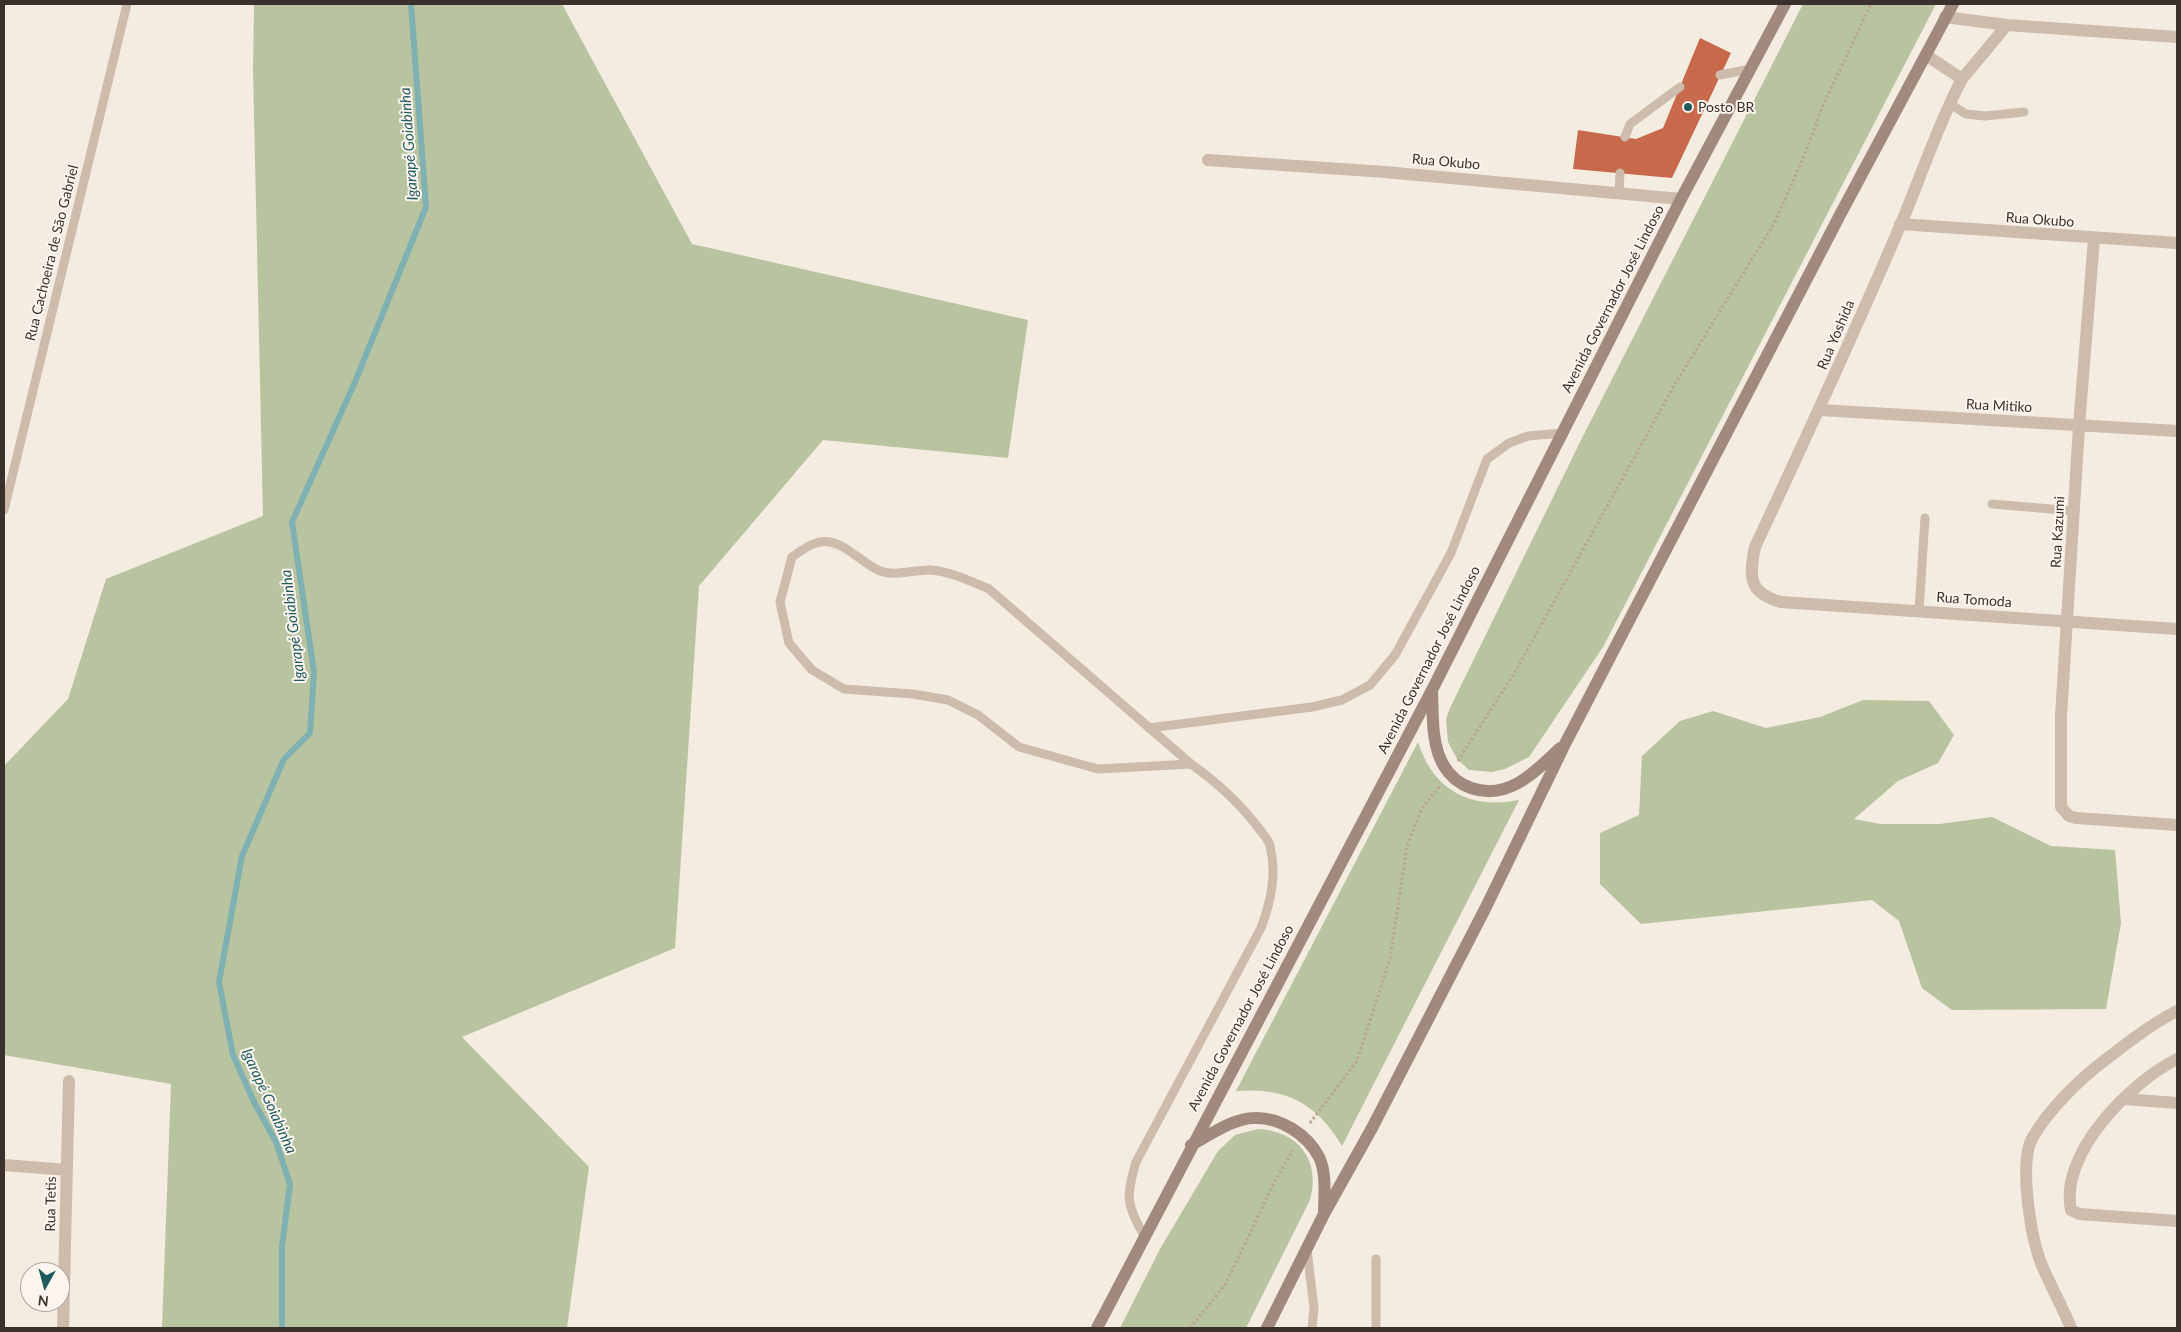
<!DOCTYPE html>
<html>
<head>
<meta charset="utf-8">
<style>
	body { margin:0 }
	#map { position:relative; width:2181px; height:1332px; overflow:hidden; background:#f4ebe1; font-family:Lato,sans-serif }
	canvas { display:block }
	.frame { position:absolute; inset:0; border:5px solid #3b302b; pointer-events:none }
	.north { position:absolute; left:20px; top:1262px; width:50px; height:50px; box-sizing:border-box; background:#fbf5ee; border:1px solid #aea6a0; border-radius:50%; rotate:187deg; font-size:14px; font-weight:700; line-height:20px; text-align:center; color:#3b302b }
	.north::after { content:''; display:block; margin:auto; width:18px; height:22px; background:#1f5a5e; clip-path:polygon(50% 0,100% 100%,50% 72%,0 100%) }
</style>
</head>
<body>
<div id="map">
<canvas width="2181" height="1332"></canvas>
<div class="frame"></div>
<div class="north">N</div>
</div>
<script>
const c = document.querySelector('canvas').getContext('2d');
c.lineJoin = 'round';
function fill(path, color) {
  c.fillStyle = color;
  c.fill(path, 'evenodd');
}
function trace(path, color, width, dash) {
  c.strokeStyle = color;
  c.lineWidth = width;
  c.lineCap = dash ? 'butt' : 'round';
  c.setLineDash(dash || []);
  c.stroke(path);
}
function label(font, color, halo, rows, align = 'center') {
  c.font = font + ' Lato,sans-serif';
  c.lineWidth = 4;
  c.setLineDash([]);
  c.textBaseline = 'middle';
  c.strokeStyle = halo;
  c.fillStyle = color;
  for (const [text, x, y, turn = 0] of rows) {
    c.save();
    c.translate(x, y);
    c.rotate((+turn || 0) * Math.PI / 180);
    c.textAlign = isNaN(turn) ? turn : align;
    if (halo) c.strokeText(text, 0, 0);
    c.fillText(text, 0, 0);
    c.restore();
  }
}
const green = new Path2D(`
	M 254,4 L 562,4 L 692,244 L 1028,320 L 1008,458 L 823,440 L 699,586 L 675,948 L 462,1037 L 589,1167 L 567,1328 L 162,1328 L 171,1084 L 4,1055 L 4,766 L 68,699 L 106,579 L 263,516 L 253,70 Z
	M 1803,4 L 1936,4 L 1603,647 L 1529,757 L 1505,769 L 1492,772 L 1469,770 L 1457,759 L 1448,742 L 1446,719 L 1450,708 L 1581,440 Z
	M 1863,700 L 1929,701 L 1954,735 L 1938,763 L 1898,781 L 1854,819 L 1881,824 L 1939,824 L 1992,817 L 2051,846 L 2115,850 L 2121,923 L 2106,1009 L 1952,1010 L 1922,988 L 1899,921 L 1872,900 L 1641,924 L 1600,884 L 1600,833 L 1639,815 L 1642,756 L 1680,721 L 1713,711 L 1766,728 L 1820,717 Z
	M 1418,742 C 1433,790 1470,810 1519,800 L 1342,1146 C 1317,1103 1285,1087 1236,1091 Z
	M 1258,1129 C 1299,1131 1321,1161 1310,1200 L 1246,1328 L 1120,1328 L 1160,1249 L 1218,1151 L 1235,1135 Z`);
const stream = new Path2D(`
	M 282,1328 L 282,1247 L 290,1184 L 276,1142 L 254,1102 L 233,1055 L 219,982 L 242,856 L 284,759 L 310,733 L 314,672 L 292,522 L 355,382 L 426,207 L 411,4`);
const building = new Path2D(`
	M 1700,38 L 1731,53 L 1672,178 L 1573,169 L 1578,130 L 1636,139 L 1663,128 Z`);
const path = new Path2D(`
	M 1458,761 L 1515,672 L 1675,384 L 1775,222 L 1804,156 L 1822,108 L 1871,4
	M 1310,1123 L 1357,1061 L 1390,959 L 1407,846 L 1422,808 L 1440,786
	M 1190,1328 L 1225,1285 L 1274,1183 L 1293,1150`);
const lane = new Path2D(`
	M 1720,75 L 1750,69
	M 1949,103 L 1966,114 L 1985,116 L 2024,112
	M 1625,137 L 1630,124 L 1680,87
	M 1619,192 L 1620,173
	M 1992,504 L 2074,511
	M 4,510 L 127,4
	M 1919,611 L 1925,518
	M 1149,728 L 1312,707 L 1342,700 L 1370,685 L 1395,655 L 1451,553 L 1487,459 L 1509,443 L 1528,436 L 1562,433
	M 1144,1236 C 1127,1204 1125,1198 1136,1162 L 1261,928 C 1271,901 1277,874 1270,846 C 1269,840 1263,834 1260,830 C 1240,803 1218,783 1191,764 L 989,589 C 970,581 952,572 931,570 C 915,569 896,577 880,571 C 863,564 849,546 830,542 C 816,539 802,550 792,557 L 780,602 L 789,643 L 812,670 L 844,689 L 913,694 L 948,700 L 978,715 L 1019,747 L 1098,769 L 1191,764
	M 1307,1250 L 1314,1308 L 1312,1328
	M 1376,1328 L 1376,1259`);
const street = new Path2D(`
	M 1945,17 L 2007,25 L 2177,37
	M 1926,55 L 1962,79 C 1937,126 1921,177 1900,226 C 1854,334 1805,440 1755,547 C 1749,576 1748,593 1781,602 L 2177,629
	M 1962,79 L 2007,25
	M 1208,160 L 1385,172 L 1681,199
	M 1900,224 L 2177,243
	M 2094,239 L 2079,426 L 2061,716 L 2061,807 L 2069,816 L 2076,818 L 2177,825
	M 1820,410 L 2177,431
	M 2177,1059 C 2131,1082 2059,1153 2071,1210 L 2079,1214 L 2177,1221
	M 2124,1099 L 2177,1103
	M 4,1165 L 67,1170
	M 63,1328 L 69,1081
	M 2071,1328 C 2062,1306 2050,1285 2041,1263 C 2031,1237 2018,1161 2033,1137 C 2049,1109 2080,1079 2105,1060 C 2129,1042 2151,1024 2177,1011`);
const secondary = new Path2D(`
	M 1432,690 C 1433,714 1431,745 1444,766 C 1450,776 1460,784 1471,788 C 1508,801 1535,772 1560,748
	M 1191,1145 C 1209,1136 1233,1118 1254,1118 C 1280,1117 1307,1134 1319,1157 C 1327,1173 1324,1197 1324,1214
	M 1097,1328 L 1432,690 L 1681,199 L 1785,4
	M 1267,1328 L 1324,1214 L 1372,1128 L 1485,909 L 1566,742 L 1841,213 L 1953,4`);
const markers = [
	[1688,107,5,"#1f5a5e"]
];
const poiNames = [
	["Posto BR",1698,107]
];
const streetNames = [
	["Rua Okubo",1446,162,5],
	["Rua Okubo",2040,220,4],
	["Rua Cachoeira de São Gabriel",52,253,-76],
	["Avenida Governador José Lindoso",1613,299,-63],
	["Rua Yoshida",1836,335,-67],
	["Rua Mitiko",1999,406,3],
	["Rua Kazumi",2058,532,-87],
	["Rua Tomoda",1974,600,4],
	["Avenida Governador José Lindoso",1429,660,-63],
	["Avenida Governador José Lindoso",1241,1018,-62],
	["Rua Tetis",51,1204,-89]
];
const waterNames = [
	["Igarapé Goiabinha",409,144,-94],
	["Igarapé Goiabinha",293,626,-97],
	["Igarapé Goiabinha",269,1101,66]
];
fill(green, '#b8c4a0');
trace(stream, '#7fb0b2', 6);
fill(building, '#c8694b');
trace(path, '#b9a596', 3, [2.5, 2.5]);
trace(lane, '#cdbbac', 9);
trace(street, '#cdbbac', 12);
trace(secondary, '#a18a7d', 12);
for (const [x, y, r, color] of markers) {
  const dot = new Path2D();
  dot.arc(x, y, r, 0, 2 * Math.PI);
  c.fillStyle = color;
  c.fill(dot);
  trace(dot, '#fbf5ee', 2);
}
label('14px', '#3b302b', '#fbf5ee', poiNames, 'left');
label('14px', '#3b302b', '#fbf5ee', streetNames);
label('italic 15px', '#1f5a5e', '#fbf5ee', waterNames);
</script>
</body>
</html>
